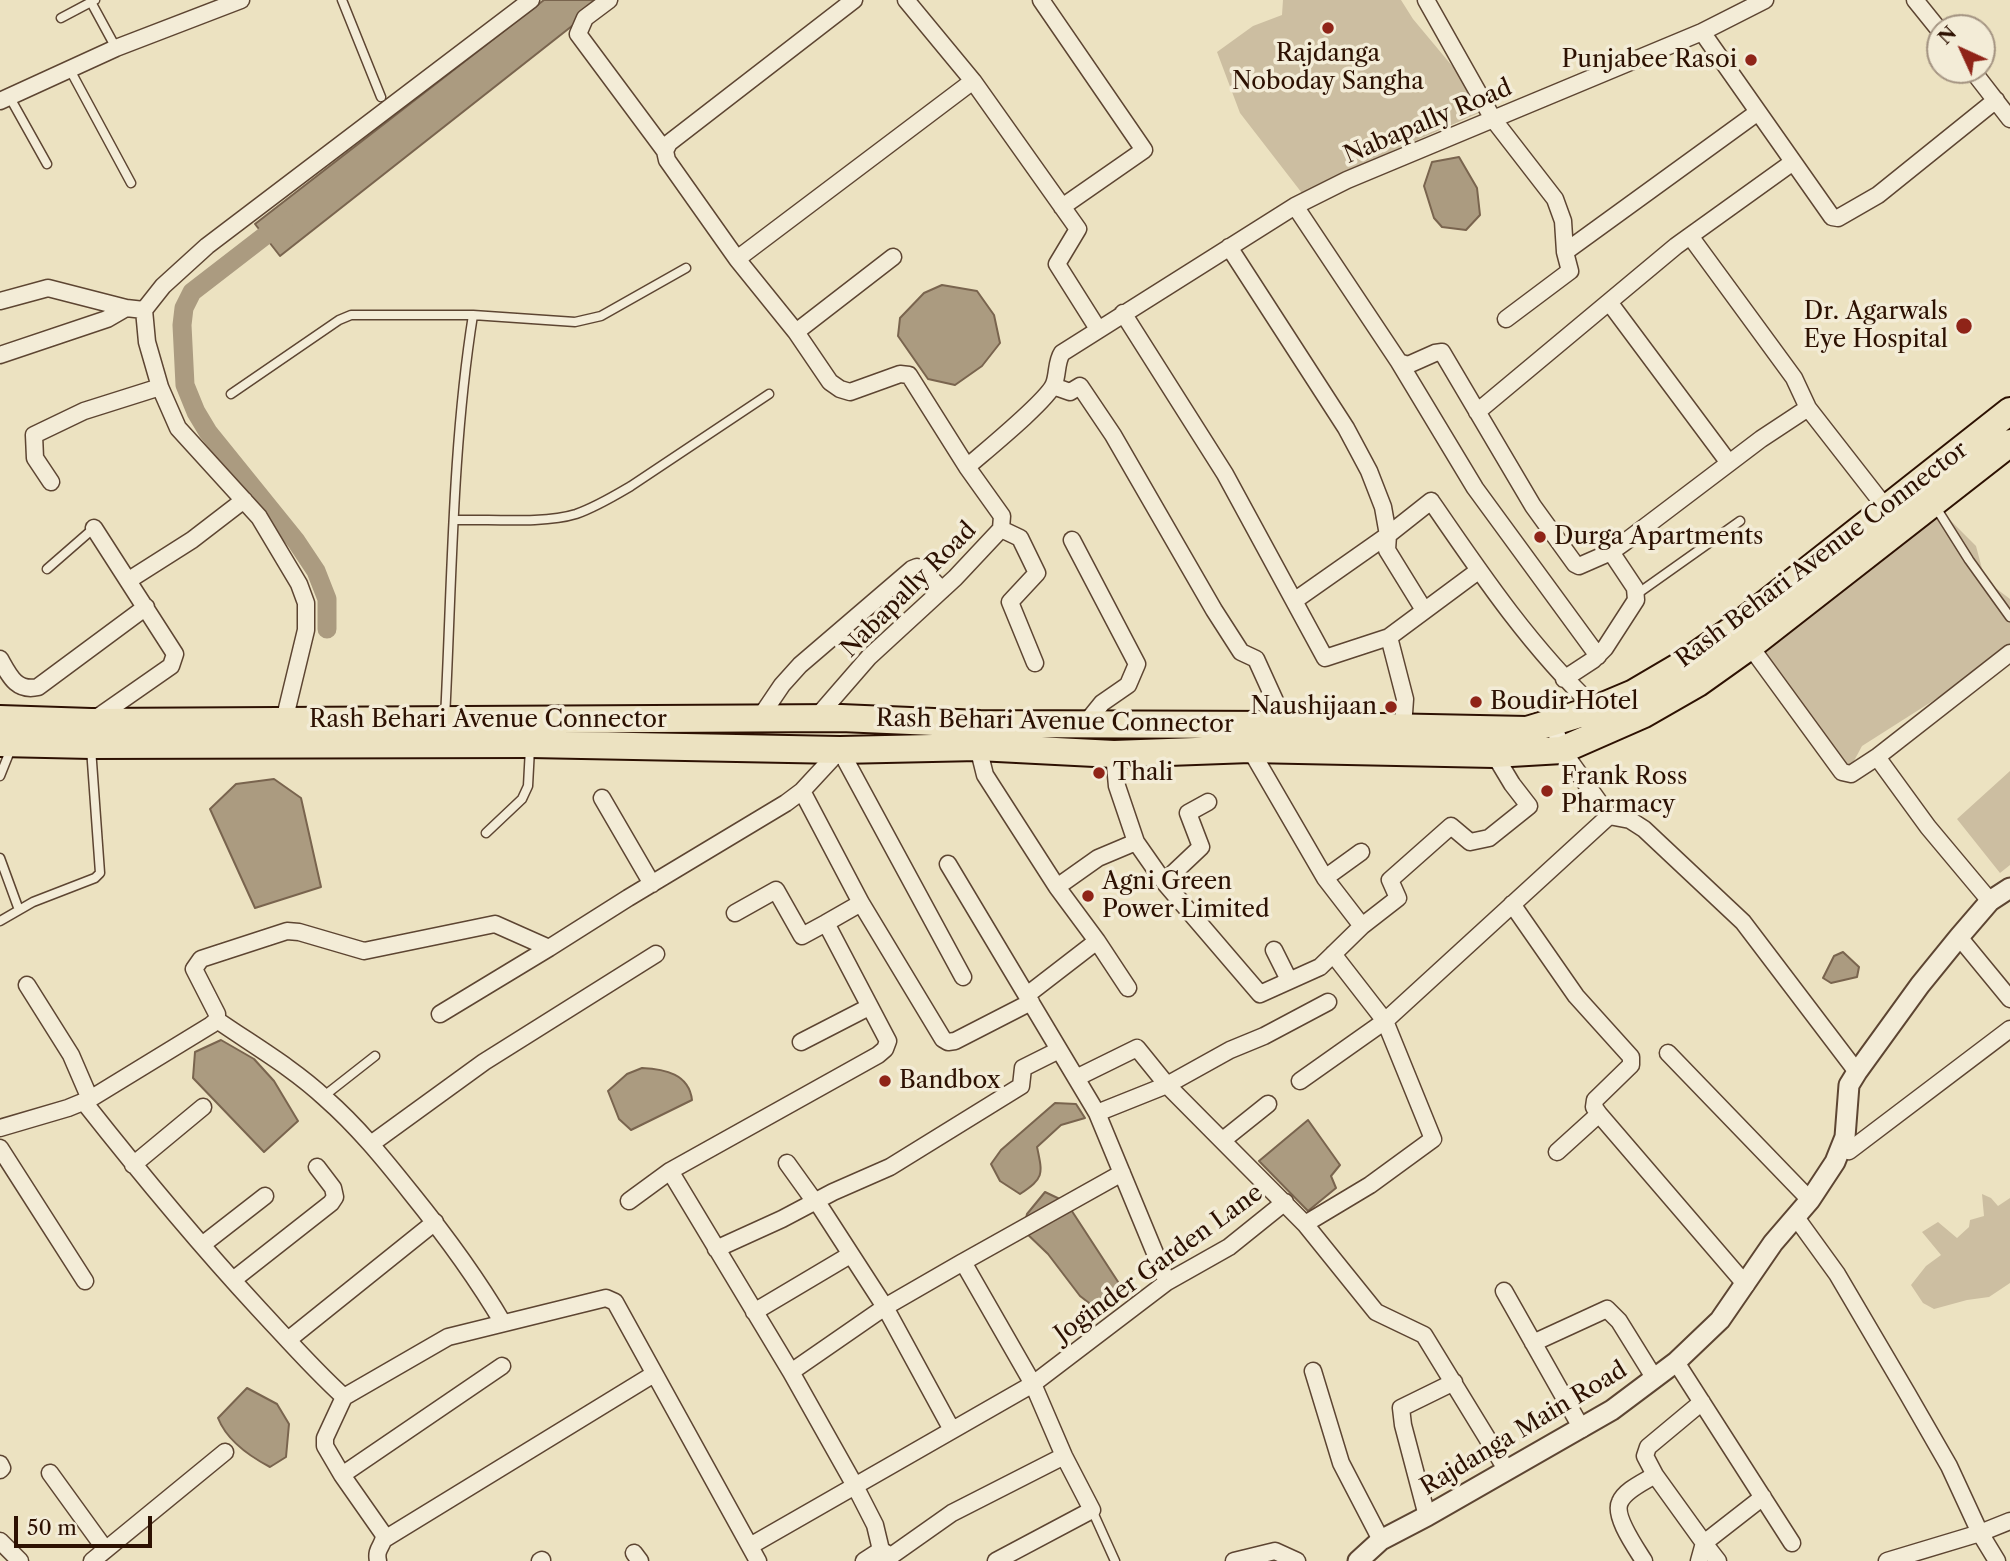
<!DOCTYPE html>
<html>
<head>
<meta charset="utf-8">
<style>
	body { margin:0 }
	#map { position:relative; width:2010px; height:1561px; overflow:hidden; background:#ece2c1; font-family:"Libre Caslon Text",serif }
	canvas { display:block }
	.north { position:absolute; left:1926px; top:14px; width:70px; height:70px; box-sizing:border-box; background:#f3ecd7; border:2px solid #a49482; border-radius:50%; rotate:315deg; font-size:19px; font-weight:700; line-height:28px; text-align:center; color:#2d1102 }
	.north::after { content:''; display:block; margin:auto; width:24px; height:32px; background:#8f2418; clip-path:polygon(50% 0,100% 100%,50% 72%,0 100%) }
	.scale { position:absolute; left:14px; top:1516px; width:138px; height:32px; box-sizing:border-box; border:4px solid #2d1102; border-top:0; padding-left:9px; font-size:21px; line-height:24px; white-space:nowrap; color:#2d1102; -webkit-text-stroke:5px #f3ecd7; paint-order:stroke }
</style>
</head>
<body>
<div id="map">
<canvas width="2010" height="1561"></canvas>
<div class="north">N</div>
<div class="scale">50 m</div>
</div>
<script>
const c = document.querySelector('canvas').getContext('2d');
c.lineJoin = 'round';
function fill(path, color) {
  c.fillStyle = color;
  c.fill(path, 'evenodd');
}
function trace(path, color, width, dash) {
  c.strokeStyle = color;
  c.lineWidth = width;
  c.lineCap = dash ? 'butt' : 'round';
  c.setLineDash(dash || []);
  c.stroke(path);
}
function label(font, color, halo, rows, align = 'center') {
  c.font = font + ' "Libre Caslon Text",serif';
  c.lineWidth = 7;
  c.setLineDash([]);
  c.textBaseline = 'middle';
  c.strokeStyle = halo;
  c.fillStyle = color;
  for (const [text, x, y, turn = 0] of rows) {
    c.save();
    c.translate(x, y);
    c.rotate((+turn || 0) * Math.PI / 180);
    c.textAlign = isNaN(turn) ? turn : align;
    if (halo) c.strokeText(text, 0, 0);
    c.fillText(text, 0, 0);
    c.restore();
  }
}
const green = new Path2D(`
	M 1283,0 L 1401,0 L 1413,19 L 1488,109 L 1392,151 L 1305,197 L 1240,113 L 1217,52 L 1253,26 L 1282,15 Z
	M 1932,502 L 1976,546 L 1985,580 L 2010,599 L 2010,648 L 1983,669 L 1862,746 L 1848,772 L 1750,646 Z
	M 2010,771 L 2010,865 L 2000,873 L 1957,819 Z
	M 1982,1194 L 1991,1198 L 1998,1206 L 2010,1198 L 2010,1283 L 1989,1297 L 1967,1300 L 1934,1309 L 1923,1303 L 1911,1285 L 1926,1266 L 1941,1255 L 1922,1232 L 1938,1222 L 1957,1238 L 1969,1227 L 1970,1220 L 1984,1216 Z`);
const water = new Path2D(`
	M 544,0 L 605,0 L 280,256 L 255,224 Z
	M 1459,157 L 1477,188 L 1480,215 L 1466,230 L 1442,227 L 1434,218 L 1424,186 L 1432,162 Z
	M 942,285 L 977,291 L 994,315 L 1000,343 L 982,366 L 955,385 L 928,379 L 898,336 L 900,318 L 924,293 Z
	M 274,779 L 301,798 L 321,887 L 255,908 L 210,809 L 236,784 Z
	M 1843,952 L 1859,967 L 1857,977 L 1831,983 L 1823,978 L 1834,956 Z
	M 221,1040 L 254,1059 L 274,1081 L 298,1121 L 264,1152 L 193,1078 L 195,1052 Z
	M 642,1068 C 665,1069 689,1074 692,1100 L 631,1130 L 619,1119 L 608,1091 L 627,1074 Z
	M 1055,1103 L 1076,1104 L 1085,1118 L 1061,1125 L 1037,1147 C 1043,1175 1044,1178 1020,1194 L 1000,1181 L 991,1164 L 1001,1150 Z
	M 1308,1120 L 1340,1165 L 1331,1176 L 1336,1188 L 1308,1211 L 1259,1161 Z
	M 1045,1192 L 1066,1202 L 1124,1291 L 1118,1304 L 1102,1313 L 1080,1296 L 1048,1254 L 1023,1230 L 1027,1214 Z
	M 247,1388 L 277,1404 L 289,1424 L 286,1457 L 270,1467 C 249,1456 227,1441 218,1418 Z`);
const canal = new Path2D(`
	M 284,221 L 192,292 L 184,308 L 182,325 L 185,385 L 196,412 L 208,432 L 296,541 L 316,571 L 327,599 L 327,629`);
const service = new Path2D(`
	M 342,0 L 381,97
	M 91,2 L 116,48
	M 61,18 L 95,0
	M 69,68 L 131,183
	M 9,96 L 47,164
	M 231,394 L 339,320 L 351,315 L 473,315
	M 1935,506 L 1969,560 L 2010,617
	M 455,520 C 490,519 544,524 576,514 C 596,507 614,496 631,486 L 769,394
	M 47,569 L 94,528
	M 1637,594 L 1740,521
	M 445,718 C 452,584 452,447 473,315 L 575,322 L 601,316 L 686,268
	M 0,776 L 12,746
	M 486,833 L 522,799 L 528,786 L 530,748
	M 0,858 L 19,910
	M 0,921 L 33,902 L 95,878 L 100,873 L 91,748
	M 324,1096 L 375,1056
	M 1092,1510 L 1115,1561`);
const minor = new Path2D(`
	M 609,0 L 585,18 L 578,34 L 665,151
	M 906,0 L 973,81 L 1078,229 L 1057,264 L 1098,329
	M 1041,0 L 1144,150 L 1062,207
	M 1426,0 L 1493,119 L 1555,199 L 1563,221 L 1565,252 L 1570,271 L 1506,319
	M 1915,0 L 1940,31
	M 1702,32 L 1832,217 L 1838,218 L 1878,195 L 1996,100
	M 1972,70 L 2010,119
	M 0,101 L 116,48 L 241,0
	M 1295,206 L 1399,362 L 1408,365 L 1435,353 L 1442,352 L 1533,506 L 1575,564 L 1579,566 L 1611,552 L 1625,542 L 1761,439 L 1808,408
	M 1690,236 L 1794,378 L 1808,408 L 1886,508
	M 1229,247 L 1346,428 L 1369,471 L 1383,507 L 1388,535 L 1387,550 L 1424,610
	M 1565,252 L 1758,112
	M 737,259 L 973,81
	M 0,301 L 48,288 L 126,308 L 144,310
	M 1609,302 L 1729,463
	M 1123,313 L 1225,474 L 1325,658 L 1389,637 L 1478,571
	M 796,332 L 893,257
	M 0,355 L 107,319 L 126,308
	M 1399,362 L 1475,488 L 1598,656
	M 1053,386 L 1070,392 L 1080,386 L 1113,435 L 1214,610 L 1241,652 L 1256,659 L 1286,725
	M 1477,412 L 1676,246 L 1793,162
	M 967,467 C 984,452 1047,401 1054,384 C 1058,374 1056,362 1062,353 L 1295,206 L 1347,180 L 1702,32 L 1765,0
	M 51,482 L 35,458 L 34,435 L 84,411 L 160,387
	M 94,528 L 175,654 L 171,666 L 95,719
	M 1001,529 L 1020,538 L 1037,573 L 1010,602 L 1035,663
	M 1072,540 L 1137,664 L 1128,685 L 1102,703 L 1085,724
	M 129,580 L 192,540 L 244,500
	M 1294,601 L 1388,535 L 1431,501 C 1481,574 1531,648 1596,709
	M 1389,637 L 1405,699 L 1403,728
	M 1750,646 L 1842,772 L 1851,774 L 1877,757 L 2010,653
	M 0,659 C 9,675 16,692 38,687 L 146,607
	M 1564,679 L 1593,660 L 1605,648 L 1636,600 L 1635,588 L 1611,552
	M 816,718 L 869,657 L 955,578 L 1001,529 L 1002,516 L 967,467 L 909,375 L 900,374 L 850,392 L 840,389 L 830,382 L 796,332 L 737,259 L 667,160 L 665,151 L 669,143 L 854,0
	M 759,719 L 782,685 L 800,665 L 912,569 L 917,567 L 922,569 L 942,590
	M 284,721 L 306,630 L 306,603 L 299,584 L 259,517 L 178,428 L 160,387 L 147,342 L 144,310 L 163,286 L 207,246 L 531,0
	M 978,747 L 985,775 L 1057,887 L 1097,941 L 1027,995
	M 1250,749 L 1325,878 L 1362,926
	M 840,750 L 963,977
	M 1114,754 L 1117,786 L 1136,842 L 1164,882 L 1260,994 L 1320,967 L 1362,926 L 1398,898 L 1390,880 L 1451,826 L 1470,842 L 1489,838 L 1529,806 L 1512,784 L 1494,754
	M 1877,757 L 1928,827 L 1990,901
	M 802,791 L 861,903 L 943,1039 L 948,1042 L 955,1041 L 1031,1002
	M 602,798 L 652,884
	M 1609,816 L 1630,820 L 1644,829 L 1743,922 L 1857,1072
	M 948,864 L 1097,1113 L 1167,1282
	M 1325,878 L 1361,852
	M 1164,882 L 1201,847 L 1188,813 L 1208,802
	M 1057,887 L 1098,858 L 1136,842
	M 1512,904 L 1576,996 L 1631,1057 L 1631,1065 L 1595,1100 L 1594,1107 L 1599,1114
	M 735,913 L 776,890 L 802,936 L 826,923
	M 1959,937 L 2010,999
	M 1097,941 L 1128,988
	M 1274,950 L 1289,980
	M 27,985 L 71,1055 L 90,1099
	M 440,1014 L 549,948
	M 217,1020 C 253,1045 293,1068 325,1098 C 357,1126 384,1159 411,1193 C 445,1235 476,1277 503,1323
	M 801,1042 L 869,1007
	M 1668,1053 L 1810,1200
	M 1076,1078 L 1137,1048 L 1167,1085 L 1305,1224 L 1370,1185 L 1433,1139 L 1385,1021 L 1609,816 L 1562,750 L 1553,723
	M 1300,1081 L 1385,1021 L 1333,954
	M 84,1102 C 140,1173 198,1243 259,1309 C 287,1339 314,1370 344,1397
	M 1097,1113 L 1167,1085 L 1230,1050 L 1264,1036 L 1328,1002
	M 0,1128 L 68,1108 L 90,1099 L 211,1025 L 217,1020 L 217,1014 L 194,969 L 201,959 L 287,931 L 299,932 L 364,951 L 495,924 L 549,948 L 628,898 L 786,803 L 802,791 L 840,750
	M 1223,1140 L 1268,1104
	M 371,1144 L 484,1062 L 656,954
	M 1842,1147 L 1849,1151 L 2010,1029
	M 0,1148 L 85,1281
	M 1557,1152 L 1599,1114 L 1746,1285
	M 787,1163 L 815,1202 L 819,1205 L 885,1307 L 952,1430
	M 133,1165 L 203,1107
	M 670,1171 L 791,1372 L 854,1484 L 875,1525 L 881,1550 L 887,1561
	M 629,1201 L 670,1171 L 878,1055 L 885,1049 L 888,1041 L 826,923 L 861,903
	M 1795,1216 L 1837,1274 L 1907,1393 L 1949,1466 L 1980,1533 L 1997,1561
	M 1305,1224 L 1376,1312 L 1424,1335 L 1506,1469
	M 202,1245 L 265,1196
	M 716,1249 L 782,1219 L 833,1192 L 890,1167 L 1021,1086 L 1023,1068 L 1059,1050
	M 963,1262 L 1122,1173
	M 233,1280 L 331,1203 L 335,1197 L 333,1188 L 317,1167
	M 1504,1291 L 1582,1429
	M 754,1312 L 850,1255
	M 288,1340 L 435,1222
	M 1533,1343 L 1607,1309 L 1619,1321 L 1655,1379
	M 1676,1362 L 1792,1543
	M 1313,1371 L 1341,1463 L 1381,1540
	M 791,1372 L 885,1307 L 963,1262 L 1033,1384 L 1064,1456 L 1092,1510 L 996,1561
	M 0,1464 L 2,1468 L 0,1470
	M 50,1473 L 105,1549
	M 342,1475 L 502,1366
	M 1655,1475 L 1704,1543 L 1699,1561
	M 1427,1516 L 1403,1425 L 1401,1408 L 1454,1382
	M 383,1540 L 654,1374
	M 0,1541 L 20,1561
	M 750,1546 L 1033,1384 L 1167,1282 L 1229,1247 L 1285,1202
	M 634,1553 L 640,1561
	M 92,1561 L 225,1452
	M 378,1561 C 375,1548 384,1546 384,1535 L 342,1475 L 325,1446 L 325,1438 L 344,1397 L 448,1337 L 606,1298 L 615,1302 L 758,1561
	M 540,1561 L 542,1560
	M 864,1561 L 881,1550 L 891,1556 L 952,1513 L 1064,1456
	M 1234,1561 L 1275,1551 L 1297,1561
	M 1644,1561 C 1636,1548 1613,1516 1620,1502 C 1625,1490 1644,1482 1655,1475 L 1645,1456 L 1648,1447 L 1702,1402
	M 1718,1561 L 1704,1543 L 1763,1497
	M 1887,1561 L 1980,1533 L 2010,1521`);
const tertiary = new Path2D(`
	M 1358,1561 L 1381,1540 L 1427,1516 L 1612,1410 L 1676,1362 L 1720,1320 L 1773,1243 L 1810,1200 L 1835,1162 L 1845,1137 L 1849,1085 L 1857,1072 L 1920,985 L 1959,937 L 1990,901 L 2010,888`);
const primary = new Path2D(`
	M 0,719 L 91,722 L 841,718 L 980,724 L 1286,725 L 1527,730 L 1596,709 L 1634,693 L 1685,663 L 1736,627 L 2010,411
	M 0,743 L 91,745 L 530,744 L 840,750 L 978,747 L 1114,754 L 1250,749 L 1494,754 L 1562,750 L 1644,714 L 1698,683 L 1750,646 L 2010,443`);
const markers = [
	[1328,28,7,"#8f2418"],
	[1751,60,7,"#8f2418"],
	[1964,326,9,"#8f2418"],
	[1540,537,7,"#8f2418"],
	[1476,702,7,"#8f2418"],
	[1391,707,7,"#8f2418"],
	[1099,773,7,"#8f2418"],
	[1547,791,7,"#8f2418"],
	[1088,896,7,"#8f2418"],
	[885,1081,7,"#8f2418"]
];
const poiNames = [
	["Rajdanga",1328,54,"center"],
	["Noboday Sangha",1328,82,"center"],
	["Punjabee Rasoi",1737,60,"right"],
	["Dr. Agarwals",1948,312,"right"],
	["Eye Hospital",1948,340,"right"],
	["Durga Apartments",1554,537],
	["Boudir Hotel",1490,702],
	["Naushijaan",1377,707,"right"],
	["Thali",1113,773],
	["Frank Ross",1561,777],
	["Pharmacy",1561,805],
	["Agni Green",1102,882],
	["Power Limited",1102,910],
	["Bandbox",899,1081]
];
const streetNames = [
	["Nabapally Road",1428,122,-23],
	["Rash Behari Avenue Connector",1822,555,-37],
	["Nabapally Road",909,590,-45],
	["Rash Behari Avenue Connector",488,720],
	["Rash Behari Avenue Connector",1055,722,1],
	["Joginder Garden Lane",1159,1264,-36],
	["Rajdanga Main Road",1524,1429,-31]
];
fill(green, '#ccbea1');
fill(water, '#ab9b80');
trace(water, '#79644e', 2);
trace(canal, '#ab9b80', 19);
trace(service, '#5d4532', 11);
trace(minor, '#5d4532', 19);
trace(tertiary, '#5d4532', 23);
trace(primary, '#2d1102', 30);
trace(service, '#f3ecd7', 8);
trace(minor, '#f3ecd7', 16);
trace(tertiary, '#f3ecd7', 19);
trace(primary, '#ece2c1', 26);
for (const [x, y, r, color] of markers) {
  const dot = new Path2D();
  dot.arc(x, y, r, 0, 2 * Math.PI);
  c.fillStyle = color;
  c.fill(dot);
  trace(dot, '#f3ecd7', 2.5);
}
label('24px', '#2d1102', '#f3ecd7', poiNames, 'left');
label('24px', '#2d1102', '#f3ecd7', streetNames);
</script>
</body>
</html>
